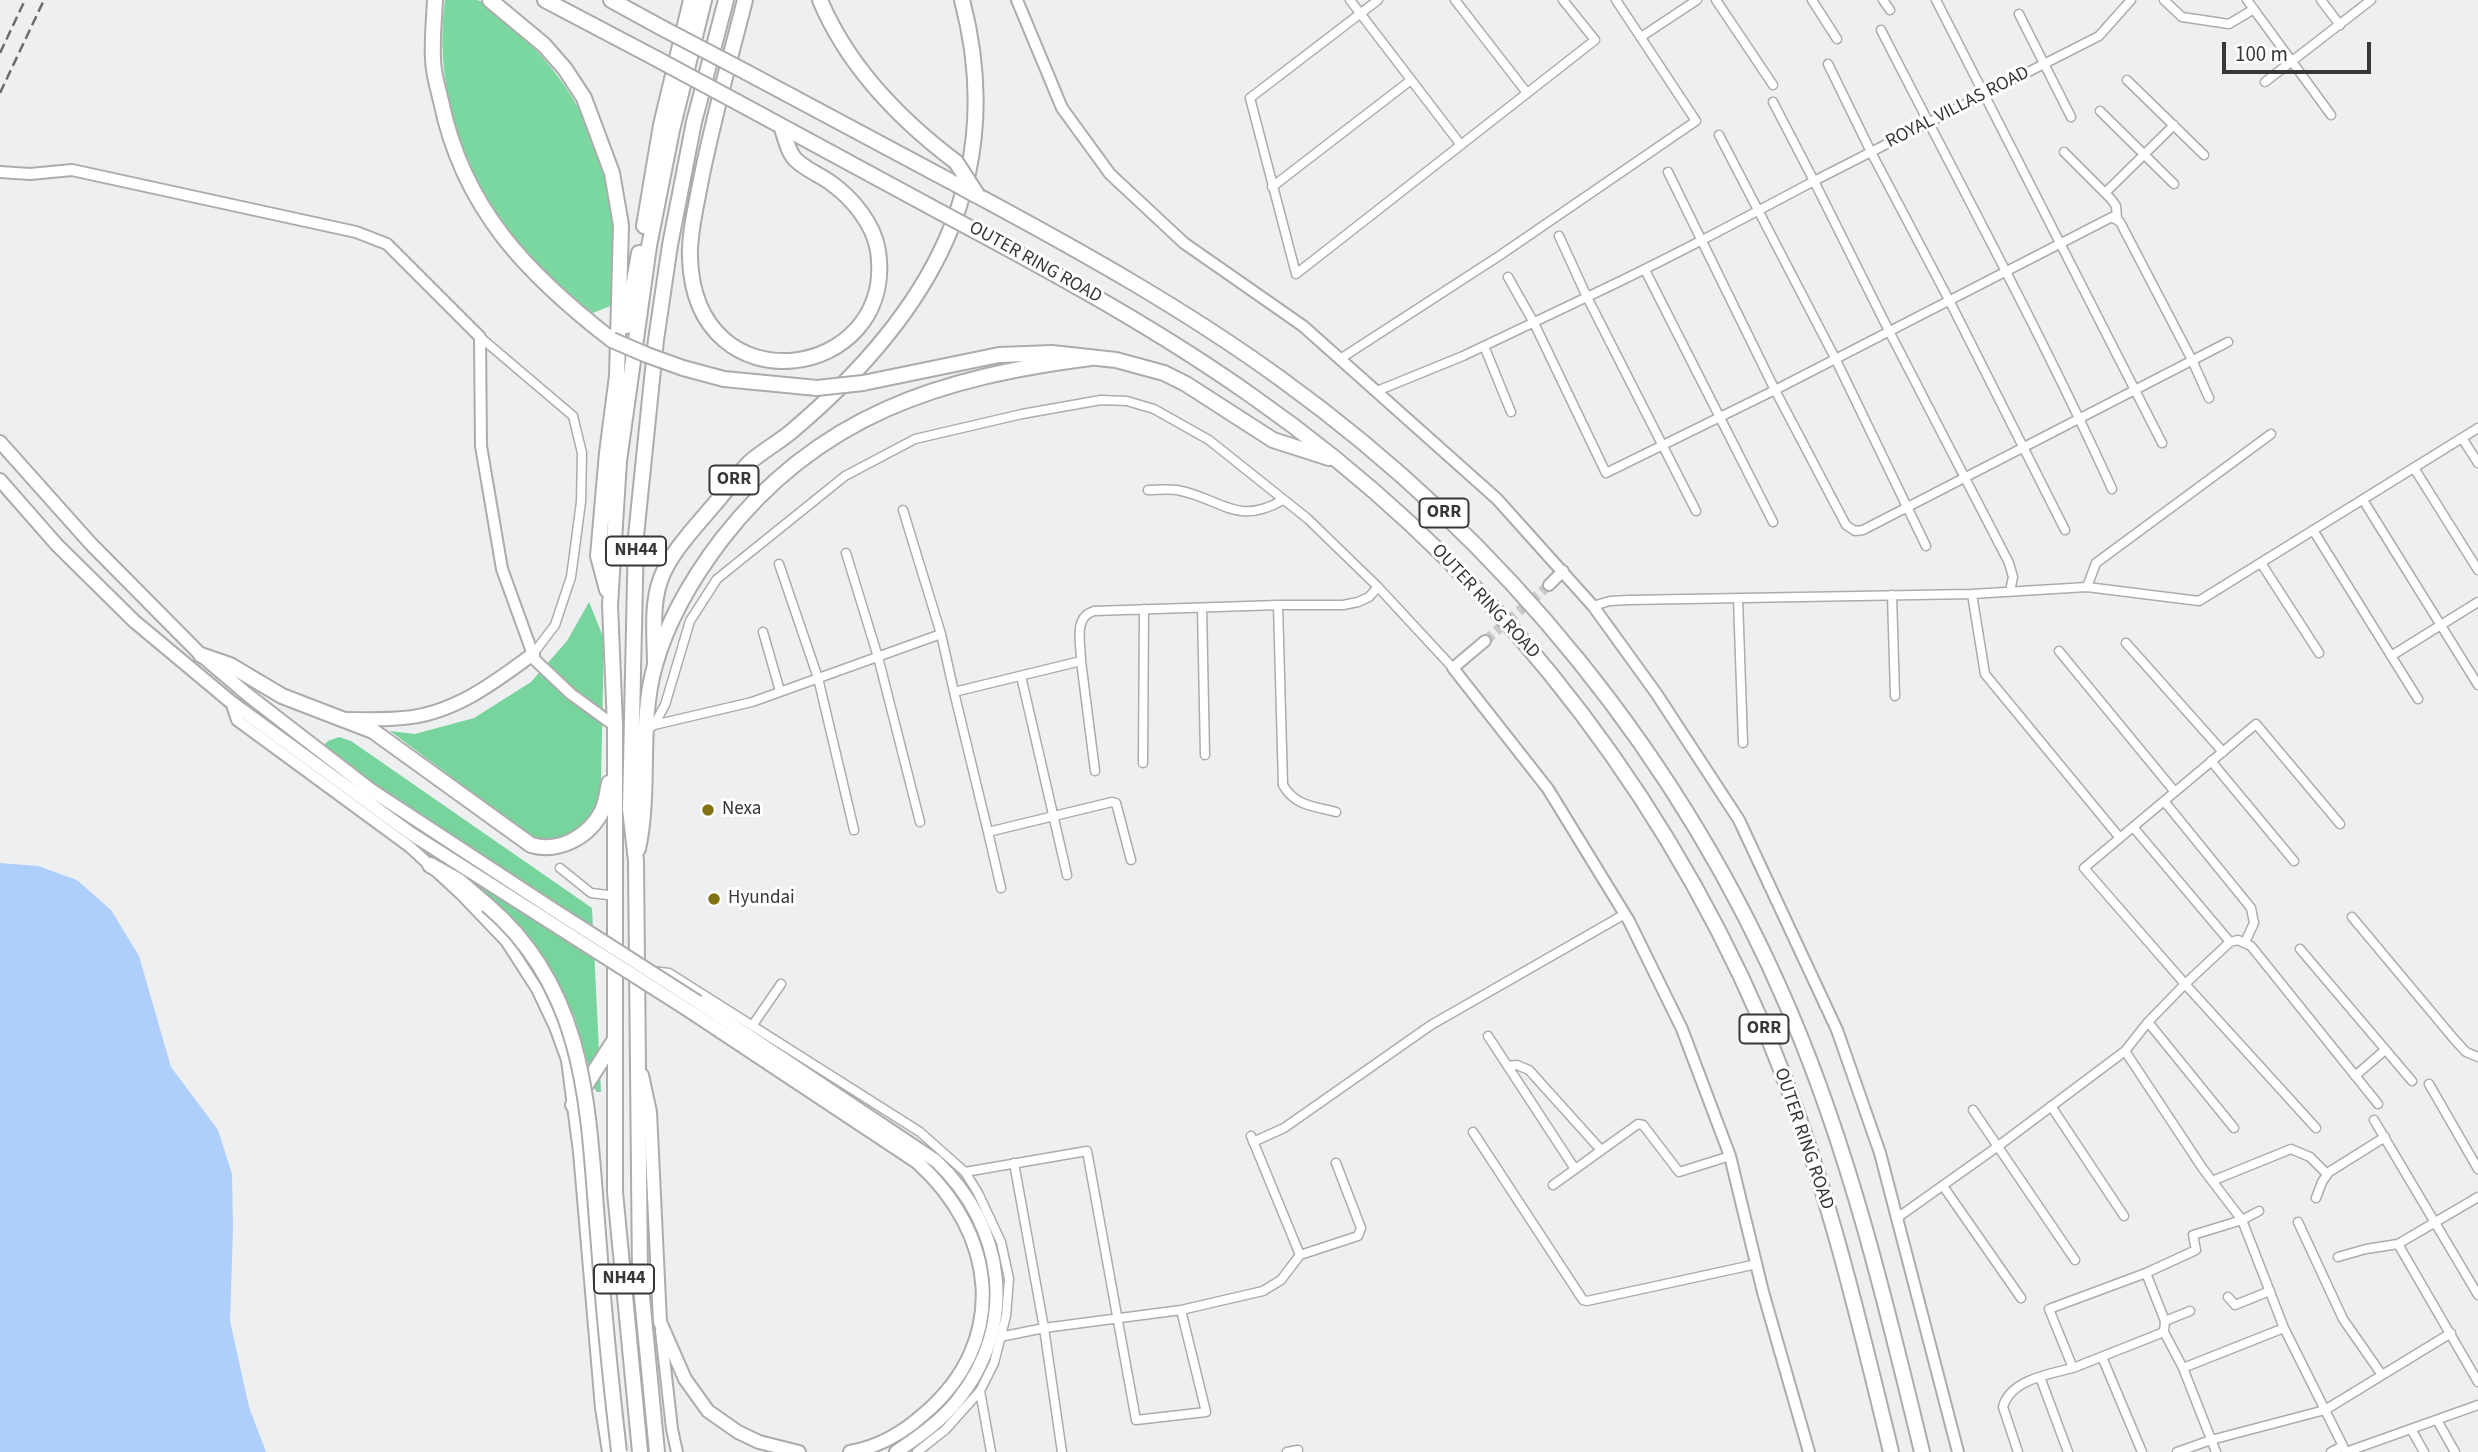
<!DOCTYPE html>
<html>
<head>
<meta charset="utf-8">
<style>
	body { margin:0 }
	#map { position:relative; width:2478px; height:1452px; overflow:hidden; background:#eeeff0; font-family:"Source Sans 3",sans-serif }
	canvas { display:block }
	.scale { position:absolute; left:2222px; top:42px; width:149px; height:32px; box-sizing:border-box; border:4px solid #373737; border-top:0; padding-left:9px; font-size:21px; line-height:24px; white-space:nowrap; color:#373737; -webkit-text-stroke:5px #fff; paint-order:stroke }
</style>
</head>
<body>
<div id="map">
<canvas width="2478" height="1452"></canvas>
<div class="scale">100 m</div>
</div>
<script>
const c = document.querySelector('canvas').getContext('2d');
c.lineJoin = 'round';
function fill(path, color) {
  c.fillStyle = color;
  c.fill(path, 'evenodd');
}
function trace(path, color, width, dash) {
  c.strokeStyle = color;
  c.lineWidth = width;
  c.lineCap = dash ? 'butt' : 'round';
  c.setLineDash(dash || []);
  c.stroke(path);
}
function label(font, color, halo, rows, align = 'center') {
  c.font = font + ' "Source Sans 3",sans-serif';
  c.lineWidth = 6;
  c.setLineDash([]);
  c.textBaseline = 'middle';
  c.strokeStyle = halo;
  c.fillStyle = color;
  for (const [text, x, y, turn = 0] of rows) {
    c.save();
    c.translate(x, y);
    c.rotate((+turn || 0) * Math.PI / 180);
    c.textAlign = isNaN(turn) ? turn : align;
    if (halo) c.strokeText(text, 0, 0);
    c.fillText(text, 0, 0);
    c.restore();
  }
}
const green = new Path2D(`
	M 589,602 L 604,639 L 601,779 C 596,818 584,834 544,843 L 523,830 L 390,731 L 415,734 L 474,718 L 531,682 L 567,641 Z
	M 339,737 L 351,741 L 592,908 L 601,1092 L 597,1092 L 595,1089 L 575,1018 L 551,971 L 504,910 L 304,765 L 328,741 Z`);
const forest = new Path2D(`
	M 445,0 C 455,0 467,0 477,0 C 489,2 517,30 526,40 C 572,85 604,144 613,208 C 617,240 616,272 615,304 L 593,313 C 494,241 428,124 445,0 Z`);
const water = new Path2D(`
	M 0,863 L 38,866 L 77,880 L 111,910 L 139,956 L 171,1067 L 218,1130 L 232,1174 L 233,1229 L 230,1321 L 249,1407 L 266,1452 L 0,1452 Z`);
const secondaryTunnel = new Path2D(`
	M 1485,641 L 1549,585`);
const street = new Path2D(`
	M 1350,0 L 1461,145
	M 1378,0 L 1250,98 L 1296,274 L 1595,40 L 1563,0
	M 1455,0 L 1527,93
	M 1716,0 L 1773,85
	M 1812,0 L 1837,39
	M 1883,0 L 1890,10
	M 1936,0 L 2162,443
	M 2164,0 L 2182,17 L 2229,24 L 2254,9
	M 2247,0 L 2331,115
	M 2321,0 L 2340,25
	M 2019,14 L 2071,117
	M 1881,30 C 1959,183 2041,333 2112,489
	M 1641,37 L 1697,0
	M 1828,64 L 1871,152 L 1949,300 L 2065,530
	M 2127,80 L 2204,155
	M 2265,82 L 2371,0
	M 1773,102 L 1814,181 L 2099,36 L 2131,0
	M 2100,111 L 2174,184
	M 1719,135 L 1835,358 L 1926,546
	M 2064,152 L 2111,199 L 2116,206 L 2117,218
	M 1668,172 L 1775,390 L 1846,525 L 1855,531 L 1863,530 L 2228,342
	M 1272,187 L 1411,80
	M 2105,193 L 2174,125
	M 1559,236 L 1587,297 C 1664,261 1739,221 1814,181 L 1889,331 L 2009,563 L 2013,577 L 2010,591
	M 1645,270 L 1773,522
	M 1508,277 L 1534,323 L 1606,473 L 1775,390 L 2112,217 L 2120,222 L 2192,360 L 2209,398
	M 480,337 L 573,416 L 582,453 L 581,502 L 571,577 L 555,625 L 533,654
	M 1484,346 L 1511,412
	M 1340,359 L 1499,256 L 1696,121 L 1616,0
	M 1377,391 L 1463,356 L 1587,297 L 1696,511
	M 2462,438 L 2478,463
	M 2414,468 L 2478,570
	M 1148,490 C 1158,490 1167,489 1177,490 C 1221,498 1236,527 1283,500
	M 2363,500 L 2478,685
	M 903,510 L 941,634
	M 2313,530 L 2418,699
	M 846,553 L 878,657 L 920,822
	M 2261,563 L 2319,653
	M 779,564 L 818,678 L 854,830
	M 2087,587 L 2096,563 L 2271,434
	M 1972,594 L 1985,674 L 2120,838
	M 1892,595 L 1895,696
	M 1738,598 L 1743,743
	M 1278,605 L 1283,785 C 1295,806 1313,806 1336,812
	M 1593,606 L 1610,601 L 1629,600 L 1972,594 L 2087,587 L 2199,601 L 2478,428
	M 1202,608 L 1205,755
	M 763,632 L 780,691
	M 2126,643 L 2223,752
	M 2059,651 L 2175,792
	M 2391,656 L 2478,602
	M 1081,661 L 1095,771
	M 1021,676 L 1067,875
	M 954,692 L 988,832 L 1112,802 L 1116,803 L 1131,860
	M 654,725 L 752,702 L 941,634 L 954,692 L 1081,661 C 1081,643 1073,617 1094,611 L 1278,605 L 1343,605 L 1358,602 L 1369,597 L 1378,587
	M 646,731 L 654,725 L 665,705 L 690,621 L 717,579 L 845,476 L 915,439 L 1022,414 L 1101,400 L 1127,401 L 1154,409 L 1209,440 L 1308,519 L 1378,587 L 1453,668
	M 2211,761 L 2294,861
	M 1143,763 L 1144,609
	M 2164,801 L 2251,908 L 2254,923 L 2245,942
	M 2133,827 L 2230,942
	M 988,832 L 1001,888
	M 560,868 L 591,893 L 616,896
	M 2352,917 L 2454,1039 L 2466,1052 L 2478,1057
	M 2300,949 L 2412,1081
	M 651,971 L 669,973 L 920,1132 L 965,1172 L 978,1193 L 1001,1242 L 1009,1279 L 1006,1316 L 994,1363 L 980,1391 L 945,1430 L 917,1452
	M 2148,1022 L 2234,1128
	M 752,1026 L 781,984
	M 1488,1036 L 1575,1169
	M 2125,1051 L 2203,1169 L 2242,1220 L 2284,1328 L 2346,1452
	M 1508,1066 L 1517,1065 L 1529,1070 L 1601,1150
	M 2355,1076 L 2385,1050
	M 2429,1084 L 2478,1169
	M 2051,1106 L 2124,1216
	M 1973,1110 L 2075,1260
	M 2374,1120 L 2478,1295
	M 2316,1128 L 2185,984 L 2084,868 L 2256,724 L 2340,824
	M 1473,1132 L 1583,1300 L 1587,1301 L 1757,1264
	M 1253,1142 L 1284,1128 L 1431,1025 L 1625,914
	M 1014,1163 L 1044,1328 L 1062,1452
	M 965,1172 L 1087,1151 L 1136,1420 L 1206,1412 L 1181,1310
	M 2212,1181 L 2291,1149 L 2310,1157 L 2327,1174
	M 1553,1185 L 1638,1124 L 1643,1125 L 1679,1172 L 1730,1156
	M 1943,1186 L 2021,1298
	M 2478,1197 L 2398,1244 L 2478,1382
	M 2316,1198 L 2322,1182 L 2329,1172 L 2385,1137
	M 1897,1218 L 1997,1147 L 2125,1051 L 2148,1022 L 2185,984 L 2230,942 L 2238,940 L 2251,946 L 2378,1104
	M 2298,1222 L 2343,1319 L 2382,1375
	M 1300,1255 L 1358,1236 L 1361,1228 L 1336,1163
	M 2338,1257 L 2366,1249 L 2398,1244
	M 2146,1273 L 2165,1321 L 2164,1332 L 2183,1368 L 2216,1452
	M 2228,1297 L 2235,1305 L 2270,1291
	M 2165,1321 L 2190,1311
	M 1000,1337 L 1044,1328 L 1181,1310 L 1263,1291 L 1281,1280 L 1300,1255 L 1251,1136
	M 2102,1357 L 2142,1452
	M 2073,1368 L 2164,1332
	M 2183,1368 L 2284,1328
	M 2040,1377 L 2068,1452
	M 980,1391 L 991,1452
	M 2437,1420 L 2455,1452
	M 2411,1429 L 2424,1452
	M 1287,1452 L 1298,1450
	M 2018,1452 L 2003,1407 C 2010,1380 2049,1374 2073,1368 L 2049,1309 L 2146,1273 L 2196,1250 L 2193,1235 L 2242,1220 L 2259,1211
	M 2177,1452 L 2211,1440 L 2325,1410 L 2451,1333
	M 2331,1452 L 2343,1446
	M 2346,1452 L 2478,1405`);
const secondary = new Path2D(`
	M 1017,0 L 1062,108 L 1110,174 L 1184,243 L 1303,326 L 1497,499 L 1593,606 L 1656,693 L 1739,820 L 1837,1030 L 1880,1153 L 1958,1452
	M 0,172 L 30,174 L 72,170 L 356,232 L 387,244 L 480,337 L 481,446 L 502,569 L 535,660 L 571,694 L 615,726
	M 1549,585 L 1563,571
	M 1485,641 L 1453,668 L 1548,789 L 1629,921 L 1682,1029 L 1730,1156 L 1763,1292 L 1809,1452
	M 231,702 L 237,720 L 410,847 L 460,893 L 506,941 L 537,989 L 555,1027 L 567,1060 L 579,1152 L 601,1408 L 608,1452
	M 661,1331 L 672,1429 L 677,1452`);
const primary = new Path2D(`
	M 0,442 L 91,544 L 201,655 L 248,695 L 371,790 L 551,908
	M 0,480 L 57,545 L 134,621 L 231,702 L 410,833 L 545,919
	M 343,719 C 363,719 384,720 403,718 C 453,714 494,683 533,654
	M 698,1002 L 936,1161 C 1005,1226 1019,1325 957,1401 C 940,1422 918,1437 896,1452
	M 691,1012 L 917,1162 C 996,1233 1010,1340 925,1413 C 903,1433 879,1447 850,1452
	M 642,1075 L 650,1112 L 660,1322 L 685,1379 L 708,1411 L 738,1432 L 759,1442 L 799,1452`);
const highway = new Path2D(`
	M 435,0 C 434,19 432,40 433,59 C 433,73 438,88 441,101 C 463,209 528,275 612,340
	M 490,0 L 544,45 L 565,69 L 584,98 L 612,173 L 621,225 L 617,376 L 607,453 L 598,556 L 607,590
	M 545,0 L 657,59
	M 611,0 L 664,29
	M 745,0 C 729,63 711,126 699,190 C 695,212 689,235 690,258 C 695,411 897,381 878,251 C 874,224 852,198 831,183 C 820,175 805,169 796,160 C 788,153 785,136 781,126
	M 820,0 C 848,67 899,119 956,162
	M 746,72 L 950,181
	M 737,102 L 942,213
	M 978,196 C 1082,252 1186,310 1281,379 C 1504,540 1682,758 1790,1012 C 1850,1153 1886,1303 1922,1452
	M 644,226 L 661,125 L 691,0
	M 970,228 C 1067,280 1163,333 1252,396 C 1477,553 1653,771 1762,1023 C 1821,1160 1856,1307 1891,1452
	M 626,326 L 639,253
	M 683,368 L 724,379 L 817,388
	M 863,383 L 999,355 L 1052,353 L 1116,360 L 1164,373 L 1186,384 L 1273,440 L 1329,458
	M 201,655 L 230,665 L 282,696 L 373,731 L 531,845 C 559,853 589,837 602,811 C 606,803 607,792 609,783
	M 655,666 C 655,639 651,607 660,581 C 669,553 699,523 718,500 C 728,488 738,474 749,463 C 762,451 778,443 792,431 C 927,317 1010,182 962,0
	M 638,849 C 651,789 638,725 655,665 C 668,619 693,577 722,539 C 818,415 941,377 1091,358
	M 430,865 L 459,881 L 487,905
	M 573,1105 L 614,1041
	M 640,1452 L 615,1192 L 615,726 L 610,605 L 619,461 L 649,246 L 672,130 L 704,0
	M 657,1452 L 640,1276 L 636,861 L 630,809 L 636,536 L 656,340 L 670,245 L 694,122 L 726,0`);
const rail = new Path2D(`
	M 0,53 L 25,0
	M 0,93 L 44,0`);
const primaryBridge = new Path2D(`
	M 551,908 L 698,1002
	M 545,919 L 691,1012`);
const highwayBridge = new Path2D(`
	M 664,29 L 746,72
	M 657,59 L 737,102
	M 956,162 L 978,196
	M 950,181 L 977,196
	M 942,213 L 970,228
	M 612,340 L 647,355 L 683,368
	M 817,388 L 863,383
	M 487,905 C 592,994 588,1121 599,1246 C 604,1315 611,1383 619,1452`);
const markers = [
	[708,810,7,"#837212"],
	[714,899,7,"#837212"]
];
const shields = [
	[734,480,49],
	[1444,513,49],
	[636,551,60],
	[1764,1029,49],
	[624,1279,60]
];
const shieldNames = [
	["ORR",734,480],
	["ORR",1444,513],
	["NH44",636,551],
	["ORR",1764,1029],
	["NH44",624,1279]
];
const streetNames = [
	["ROYAL VILLAS ROAD",1958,108,-27],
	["OUTER RING ROAD",1035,263,29],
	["OUTER RING ROAD",1485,602,47],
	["OUTER RING ROAD",1803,1139,71]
];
const poiNames = [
	["Nexa",722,810],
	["Hyundai",728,899]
];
fill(green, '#78d49d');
fill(forest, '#7ad8a0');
fill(water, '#aecffc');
trace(secondaryTunnel, '#c9cacb', 10, [10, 5]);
trace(street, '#acacad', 11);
trace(secondary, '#acacad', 14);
trace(primary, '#acacad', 16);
trace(highway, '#acacad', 18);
trace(street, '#fff', 8);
trace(secondary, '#fff', 10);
trace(primary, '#fff', 12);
trace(highway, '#fff', 14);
trace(rail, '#6c6c6c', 2.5, [10, 5]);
trace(primaryBridge, '#acacad', 16, []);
trace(highwayBridge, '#acacad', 18, []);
trace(primaryBridge, '#fff', 12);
trace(highwayBridge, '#fff', 14);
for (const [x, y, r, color] of markers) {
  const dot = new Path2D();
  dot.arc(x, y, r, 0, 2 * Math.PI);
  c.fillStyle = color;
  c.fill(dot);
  trace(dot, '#fff', 2.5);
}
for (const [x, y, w] of shields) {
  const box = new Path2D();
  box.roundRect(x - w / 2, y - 14.5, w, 29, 5);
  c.fillStyle = '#fff';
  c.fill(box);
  trace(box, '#373737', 2);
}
label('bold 18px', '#373737', null, shieldNames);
label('19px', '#373737', '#fff', streetNames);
label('19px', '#373737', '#fff', poiNames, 'left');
</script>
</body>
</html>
